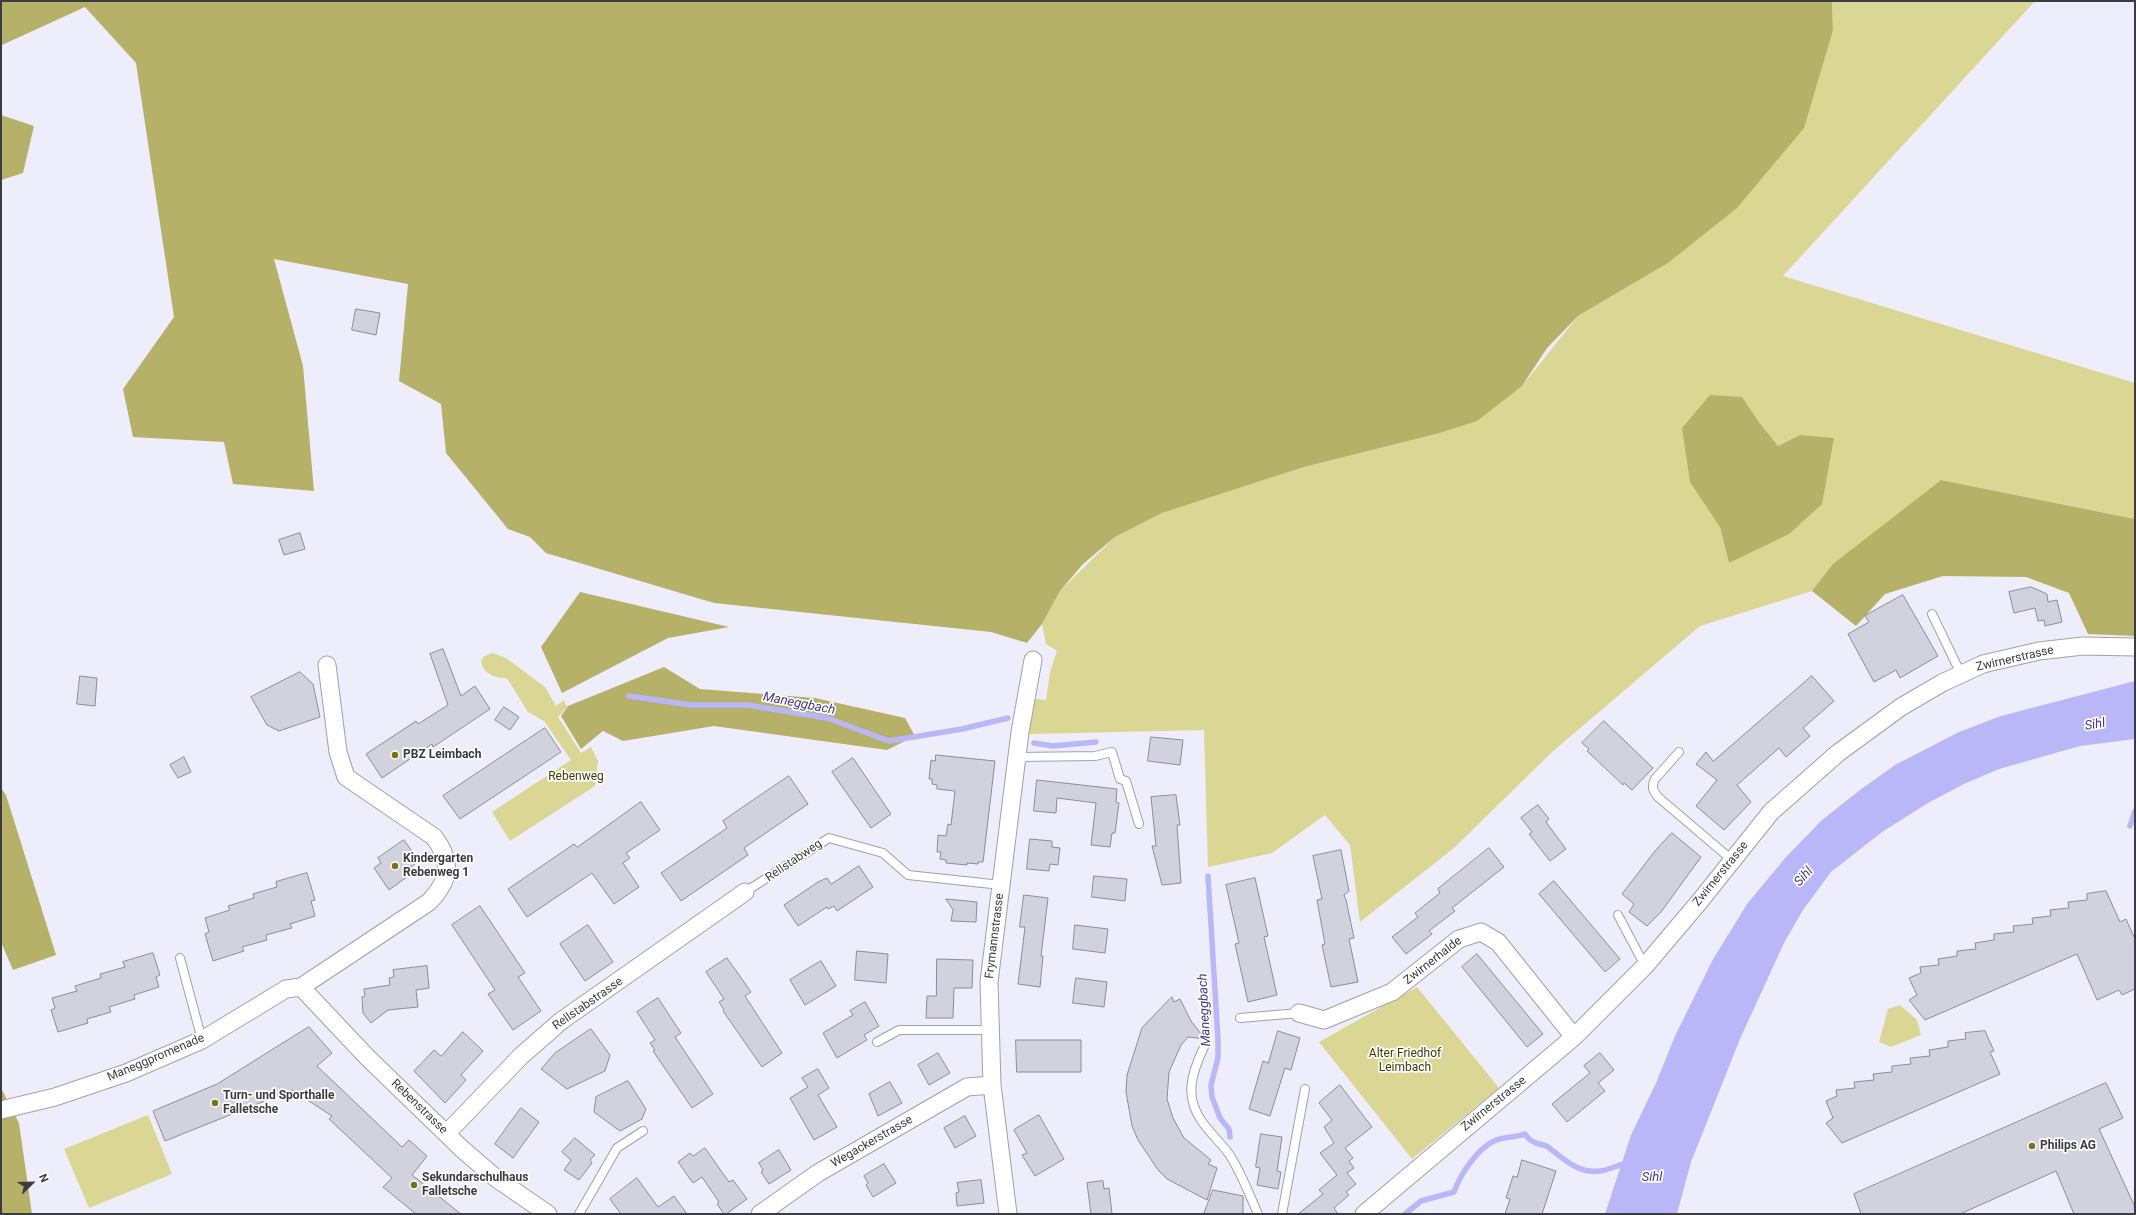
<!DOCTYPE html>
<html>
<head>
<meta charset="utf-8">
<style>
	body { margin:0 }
	#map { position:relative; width:2136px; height:1215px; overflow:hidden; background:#ededfb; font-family:Roboto,sans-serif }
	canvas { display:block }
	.frame { position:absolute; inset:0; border:2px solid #3b3b40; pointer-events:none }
	.north { position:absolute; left:12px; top:1163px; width:40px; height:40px; -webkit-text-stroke:3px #fff; paint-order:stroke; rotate:67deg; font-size:11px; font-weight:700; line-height:16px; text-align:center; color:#3b3b40 }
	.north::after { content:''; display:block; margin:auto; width:14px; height:18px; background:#3b3b40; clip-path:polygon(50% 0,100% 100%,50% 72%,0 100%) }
</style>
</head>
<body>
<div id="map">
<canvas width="2136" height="1215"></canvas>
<div class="frame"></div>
<div class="north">N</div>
</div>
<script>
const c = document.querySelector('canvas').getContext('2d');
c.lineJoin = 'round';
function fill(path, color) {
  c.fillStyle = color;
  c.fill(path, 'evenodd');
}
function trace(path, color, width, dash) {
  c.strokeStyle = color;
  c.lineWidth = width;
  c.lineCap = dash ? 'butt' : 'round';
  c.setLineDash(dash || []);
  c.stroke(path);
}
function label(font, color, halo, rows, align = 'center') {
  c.font = font + ' Roboto,sans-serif';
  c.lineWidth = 3.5;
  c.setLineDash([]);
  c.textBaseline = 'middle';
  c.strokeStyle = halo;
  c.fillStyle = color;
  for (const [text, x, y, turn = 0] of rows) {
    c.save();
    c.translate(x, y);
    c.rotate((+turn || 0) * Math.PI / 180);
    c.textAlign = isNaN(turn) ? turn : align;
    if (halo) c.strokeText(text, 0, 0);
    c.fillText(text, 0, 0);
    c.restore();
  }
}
const green = new Path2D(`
	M 1832,1 L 2035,1 L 1783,276 L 2135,383 L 2135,519 L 1941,480 L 1834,564 L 1812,591 L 1700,626 L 1552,752 L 1454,848 L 1360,922 L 1350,845 L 1325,815 L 1272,853 L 1208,867 L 1204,730 L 1028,734 L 1031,698 L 1046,700 L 1050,672 L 1057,651 L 1046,644 L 1042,624 L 1060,591 L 1115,537 L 1162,513 L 1304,467 L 1436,434 L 1522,386 L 1578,316 L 1668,263 L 1833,30 ZM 1742,397 L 1759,422 L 1778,446 L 1800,435 L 1729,563 L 1720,527 Z
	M 492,653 L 506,658 L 545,687 L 556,706 L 564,700 L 567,707 L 558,717 L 581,753 L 591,747 L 598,761 L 595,786 L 510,841 L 492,812 L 571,760 L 544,721 L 528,712 L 507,678 C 496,679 483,674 481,661 L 483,657 Z
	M 1417,987 L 1499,1088 L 1412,1159 L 1319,1042 Z
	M 1900,1005 L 1917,1020 L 1921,1035 L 1891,1047 L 1879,1042 L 1888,1009 Z
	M 148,1115 L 172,1174 L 89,1208 L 64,1149 Z`);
const forest = new Path2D(`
	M 1,1 L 1832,1 L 1833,30 L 1804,128 L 1737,208 L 1668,263 L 1578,316 L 1547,348 L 1522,386 L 1477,421 L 1436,434 L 1304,467 L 1162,513 L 1115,537 L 1083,564 L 1060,591 L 1042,624 L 1027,643 L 991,632 L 714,603 L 546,553 L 530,537 L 508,529 L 446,453 L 441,404 L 399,381 L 408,284 L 274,259 L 303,366 L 314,491 L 233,484 L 224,442 L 133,437 L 123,389 L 174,317 L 136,63 L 85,7 L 2,45 L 1,47 Z
	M 1,115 L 34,126 L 23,173 L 1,180 Z
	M 1710,395 L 1742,397 L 1759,422 L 1778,446 L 1800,435 L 1834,438 L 1822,504 L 1789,534 L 1729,563 L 1720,527 L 1690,482 L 1682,428 Z
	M 1941,480 L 2135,519 L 2135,636 L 2088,634 L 2069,593 L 2026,577 L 1943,576 L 1885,594 L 1856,626 L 1812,591 L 1833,564 Z
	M 580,592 L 729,627 L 668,638 L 562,693 L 541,647 Z
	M 664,667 L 700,689 L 815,698 L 905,718 L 915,736 L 887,750 L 714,726 L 623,741 L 603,731 L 581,749 L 561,716 L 568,706 Z
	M 1,788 L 6,795 L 56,955 L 13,970 L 1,942 Z
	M 1,1088 L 19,1123 L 32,1214 L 1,1214 Z`);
const water = new Path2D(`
	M 2135,681 L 2135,739 L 2080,746 L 1999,769 L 1964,784 L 1928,803 L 1882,832 L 1831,872 L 1803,910 L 1784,943 L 1740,1039 L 1691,1162 L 1677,1214 L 1605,1214 L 1631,1135 L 1656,1083 L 1675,1036 L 1712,961 L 1747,904 L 1786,857 L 1822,820 L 1860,790 L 1895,765 L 1959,732 L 2001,716 Z`);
const stream = new Path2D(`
	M 629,696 L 691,705 L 747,705 L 827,718 L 889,741 L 962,729 L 1008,718
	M 1034,743 L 1053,746 L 1096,742
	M 2130,826 L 2135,811
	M 1208,876 L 1218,1039 L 1218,1058 L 1211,1085 L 1212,1097 L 1220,1118 L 1229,1129 L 1230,1137
	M 1405,1214 L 1421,1201 L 1454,1192 C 1460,1175 1477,1149 1494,1141 C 1504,1136 1515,1138 1525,1134 C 1527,1137 1531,1141 1534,1142 C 1538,1145 1544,1144 1548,1147 C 1564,1159 1578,1174 1600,1171 C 1610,1170 1619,1164 1629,1163`);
const building = new Path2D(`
	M 356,309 L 380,313 L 376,335 L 352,330 Z
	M 300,533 L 305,549 L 284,555 L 279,540 Z
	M 2031,587 L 2047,594 L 2048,602 L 2057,600 L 2062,622 L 2045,626 L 2044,620 L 2038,621 L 2035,608 L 2014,613 L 2009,592 Z
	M 1903,595 L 1938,656 L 1900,678 L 1896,670 L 1874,682 L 1848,634 L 1869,622 L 1865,616 Z
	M 443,649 L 461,696 L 475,686 L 490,709 L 433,747 L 432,744 L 382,778 L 366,754 L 416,721 L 418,724 L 448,705 L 430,654 Z
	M 300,672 L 313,684 L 320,717 L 279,731 L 267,725 L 251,697 Z
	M 80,676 L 97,678 L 95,706 L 77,704 Z
	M 1812,676 L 1834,701 L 1803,728 L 1810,736 L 1786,757 L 1779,748 L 1737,785 L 1751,802 L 1724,830 L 1696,806 L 1717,780 L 1696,764 L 1706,752 L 1713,761 Z
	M 504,707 L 519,717 L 510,730 L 495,720 Z
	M 1604,721 L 1653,768 L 1632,790 L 1624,783 L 1623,785 L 1587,751 L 1589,749 L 1582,743 Z
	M 545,728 L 561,752 L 460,819 L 443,796 Z
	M 1151,737 L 1183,740 L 1180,765 L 1148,761 Z
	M 936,755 L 995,761 L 983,862 L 978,862 L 978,864 L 967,863 L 967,865 L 946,863 L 946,860 L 940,859 L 941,852 L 937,852 L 938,835 L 946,836 L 948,824 L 951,825 L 955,791 L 937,789 L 937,785 L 932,784 L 932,779 L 929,779 L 931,760 L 935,761 Z
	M 184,757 L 191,772 L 178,778 L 170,765 Z
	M 853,758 L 891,814 L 871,828 L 832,772 Z
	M 789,776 L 808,804 L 744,848 L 748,855 L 681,901 L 661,873 L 727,828 L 723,821 Z
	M 1037,780 L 1117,789 L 1116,802 L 1119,803 L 1115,833 L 1112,833 L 1110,847 L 1091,845 L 1096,803 L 1057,798 L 1056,813 L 1034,811 Z
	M 1176,795 L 1180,825 L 1177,825 L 1181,883 L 1162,885 L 1152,846 L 1156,846 L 1151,797 Z
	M 641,802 L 660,830 L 626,853 L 630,858 L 623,863 L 639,887 L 614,904 L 592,873 L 527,917 L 508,889 L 574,844 L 577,847 Z
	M 1538,805 L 1549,819 L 1546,822 L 1566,849 L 1550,861 L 1529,834 L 1532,832 L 1521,818 Z
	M 1672,833 L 1701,857 L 1661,912 L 1647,926 L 1629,912 L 1634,904 L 1622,894 L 1655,851 Z
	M 1030,839 L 1052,841 L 1052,847 L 1060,848 L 1058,865 L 1050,864 L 1049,871 L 1027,869 Z
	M 404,840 L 419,861 L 408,869 L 411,874 L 389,890 L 374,868 L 381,863 L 378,858 Z
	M 1489,848 L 1504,867 L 1452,908 L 1455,911 L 1429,931 L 1432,934 L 1406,954 L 1392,937 L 1418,917 L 1415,913 L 1440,893 L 1438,889 Z
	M 1341,850 L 1349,891 L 1344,895 L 1346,900 L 1354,938 L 1349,939 L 1358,982 L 1331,987 L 1322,945 L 1325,944 L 1317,900 L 1322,899 L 1313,856 Z
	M 859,866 L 873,887 L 837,911 L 834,906 L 828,909 L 827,907 L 798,926 L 784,905 L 818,882 L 827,878 L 831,884 Z
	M 307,873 L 315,900 L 311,901 L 315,916 L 290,924 L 292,928 L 266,935 L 267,940 L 242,947 L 244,951 L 213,961 L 205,934 L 209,932 L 205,918 L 230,910 L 228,906 L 254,898 L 253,894 L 277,887 L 276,882 Z
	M 1094,876 L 1127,879 L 1125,901 L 1092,897 Z
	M 1255,878 L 1268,936 L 1264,937 L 1277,995 L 1248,1002 L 1235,944 L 1239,943 L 1226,885 Z
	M 1554,881 L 1620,959 L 1605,972 L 1539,894 Z
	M 2106,891 L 2120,922 L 2126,919 L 2135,939 L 2135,989 L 2122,995 L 2119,990 L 2097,1000 L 2077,954 L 1925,1020 L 1909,1000 L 1917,995 L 1909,978 L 1921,973 L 1920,967 L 1939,965 L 1938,959 L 1957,956 L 1957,951 L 1976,949 L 1975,943 L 1994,940 L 1994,934 L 2014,932 L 2013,926 L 2033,924 L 2032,918 L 2051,916 L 2050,910 L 2069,908 L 2068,902 L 2087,900 L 2087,894 Z
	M 1024,895 L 1048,898 L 1041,956 L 1043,956 L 1040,987 L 1018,984 L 1025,927 L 1020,927 Z
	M 946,899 L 977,902 L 976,922 L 951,921 L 953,910 Z
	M 480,906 L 525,973 L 518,977 L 541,1011 L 513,1030 L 488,994 L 495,990 L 452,925 Z
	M 588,925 L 613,962 L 585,981 L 560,944 Z
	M 1075,925 L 1108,929 L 1105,953 L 1073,949 Z
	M 857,951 L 888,954 L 886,983 L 855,980 Z
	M 153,953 L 160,975 L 156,977 L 159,987 L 134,995 L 135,999 L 109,1007 L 111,1012 L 87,1019 L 88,1023 L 58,1032 L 51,1010 L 55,1008 L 52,998 L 77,991 L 75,986 L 101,978 L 100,974 L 125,967 L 123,962 Z
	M 1477,954 L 1543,1034 L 1527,1047 L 1462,967 Z
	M 727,958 L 751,992 L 745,996 L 782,1053 L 762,1067 L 723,1011 L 724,1010 L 719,1002 L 724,999 L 706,972 Z
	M 937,959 L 973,960 L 972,988 L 954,988 L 953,1018 L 926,1018 L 927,996 L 936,996 Z
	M 821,961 L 836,986 L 805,1005 L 790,980 Z
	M 427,966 L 429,988 L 416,990 L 418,1007 L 388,1010 L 371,1023 L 363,1013 L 362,997 L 365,996 L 364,989 L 390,985 L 389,978 L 394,977 L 393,970 Z
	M 1076,978 L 1107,982 L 1104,1007 L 1073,1003 Z
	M 1172,997 L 1174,1002 L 1180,999 L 1191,1021 L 1205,1039 L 1188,1037 L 1181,1045 L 1169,1072 L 1167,1099 L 1173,1118 L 1184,1138 L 1211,1160 L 1208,1164 L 1217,1168 L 1207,1200 L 1167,1179 L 1158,1170 L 1138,1140 L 1132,1126 L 1126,1092 L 1127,1075 L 1142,1028 Z
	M 658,998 L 681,1033 L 675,1037 L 713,1094 L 692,1108 L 653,1051 L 655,1050 L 650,1043 L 655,1040 L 637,1012 Z
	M 865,1002 L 879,1026 L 864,1035 L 867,1040 L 837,1058 L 823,1033 L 853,1015 L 850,1011 Z
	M 309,1027 L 332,1053 L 317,1066 L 402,1147 L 409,1140 L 427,1156 L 412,1175 L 461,1214 L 416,1214 L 383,1187 L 392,1178 L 329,1119 L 332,1116 L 292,1090 L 165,1141 L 153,1111 L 217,1084 Z
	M 591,1029 L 610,1055 L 605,1071 L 567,1089 L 541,1069 L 555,1053 Z
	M 1278,1031 L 1300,1038 L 1291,1070 L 1285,1068 L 1270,1116 L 1249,1109 L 1263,1061 L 1268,1063 Z
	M 1985,1031 L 1994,1051 L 1990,1052 L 2000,1074 L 1842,1143 L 1826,1123 L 1833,1118 L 1826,1101 L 1837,1096 L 1836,1090 L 1855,1088 L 1854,1082 L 1874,1080 L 1873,1074 L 1892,1072 L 1892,1066 L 1911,1064 L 1910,1058 L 1930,1056 L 1929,1050 L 1948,1047 L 1948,1041 L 1966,1039 L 1965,1033 Z
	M 463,1032 L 483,1051 L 461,1075 L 466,1080 L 445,1103 L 414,1071 L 434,1050 L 441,1056 Z
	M 1016,1040 L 1081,1040 L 1081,1072 L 1017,1072 Z
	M 938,1053 L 950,1073 L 929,1085 L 918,1065 Z
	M 1600,1053 L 1614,1070 L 1598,1083 L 1605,1091 L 1567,1122 L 1552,1104 L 1590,1073 L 1584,1066 Z
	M 818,1069 L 829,1088 L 818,1095 L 837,1127 L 814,1140 L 790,1098 L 808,1087 L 802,1078 Z
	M 628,1081 L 646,1109 L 642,1119 L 620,1131 L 594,1112 L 596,1097 Z
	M 890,1082 L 902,1103 L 878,1116 L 869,1094 Z
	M 2106,1083 L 2123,1118 L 2099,1129 L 2135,1207 L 2135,1214 L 2074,1214 L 2056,1171 L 1960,1214 L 1861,1214 L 1854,1194 Z
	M 1340,1085 L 1372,1127 L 1345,1148 L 1353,1158 L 1349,1161 L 1354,1168 L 1347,1173 L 1356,1184 L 1346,1192 L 1349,1195 L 1334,1208 L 1338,1214 L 1298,1214 L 1323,1194 L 1319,1190 L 1337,1175 L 1320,1153 L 1334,1143 L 1324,1127 L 1332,1120 L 1319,1103 Z
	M 521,1108 L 539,1122 L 513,1158 L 495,1144 Z
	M 1039,1115 L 1064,1159 L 1035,1176 L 1022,1155 L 1027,1153 L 1014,1130 Z
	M 965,1116 L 976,1136 L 955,1148 L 944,1128 Z
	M 1261,1134 L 1282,1137 L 1277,1171 L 1281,1172 L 1278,1189 L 1257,1185 L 1260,1168 L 1256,1167 Z
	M 575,1138 L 595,1155 L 590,1160 L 592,1163 L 579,1180 L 564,1170 L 571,1160 L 562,1152 Z
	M 705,1148 L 729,1182 L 733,1180 L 747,1199 L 726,1214 L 724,1214 L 717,1204 L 719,1202 L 702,1177 L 693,1183 L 678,1162 L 690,1153 L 693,1156 Z
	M 779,1150 L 791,1170 L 769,1184 L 761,1172 L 763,1170 L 759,1163 Z
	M 1522,1160 L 1556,1171 L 1542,1214 L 1505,1214 L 1510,1199 L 1506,1198 L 1513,1176 L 1517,1177 Z
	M 884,1164 L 896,1183 L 873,1197 L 866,1185 L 868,1183 L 864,1176 Z
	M 637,1178 L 658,1207 L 674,1196 L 687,1214 L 621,1214 L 610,1199 Z
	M 981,1180 L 984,1203 L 957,1206 L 956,1193 L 959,1192 L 957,1183 Z
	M 1103,1181 L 1104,1189 L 1109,1188 L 1112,1214 L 1091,1214 L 1087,1183 Z
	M 1213,1190 L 1243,1196 L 1243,1214 L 1204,1214 Z`);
const lane = new Path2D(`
	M 1932,614 L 1961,674
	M 1679,752 L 1655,779 C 1651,787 1653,791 1658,797 L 1732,860
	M 1017,757 L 1095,756 L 1112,752 L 1120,779 L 1126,781 L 1139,824
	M 745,892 L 829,838 L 883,853 L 908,875 L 992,884
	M 1618,915 L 1645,966
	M 180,958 L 202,1040
	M 1240,1018 L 1299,1013
	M 877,1042 L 899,1030 L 990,1030
	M 1204,1047 C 1191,1074 1184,1098 1203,1123 C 1211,1134 1221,1143 1229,1154 C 1241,1172 1249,1194 1258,1214
	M 579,1214 L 617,1148 L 643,1131
	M 1282,1214 L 1305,1089`);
const street = new Path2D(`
	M 301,987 L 367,1057 L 462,1149 L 497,1179 L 548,1214
	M 1299,1013 L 1324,1020 L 1392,992 L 1459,939 L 1481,932 L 1498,942 L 1574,1037
	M 1,1110 L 55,1097 L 126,1073 L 202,1040 L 286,989 L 301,987 L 429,902 C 450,880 453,862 434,837 L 346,777 L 338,752 L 327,665
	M 447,1133 L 521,1056 L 561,1021 L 745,892
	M 760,1214 L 818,1173 L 967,1087 L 992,1085
	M 1008,1214 L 992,1085 L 989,982 L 1020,732 L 1033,660
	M 1364,1214 L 1574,1037 L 1645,966 L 1700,901 L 1771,812 L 1838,753 L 1901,707 L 1942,683 L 1983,664 L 2039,651 L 2083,646 L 2135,647`);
const markers = [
	[395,755,4,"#797315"],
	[395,866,4,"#797315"],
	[215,1103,4,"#797315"],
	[2032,1146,4,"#797315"],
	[414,1185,4,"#797315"]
];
const streetNames = [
	["Zwirnerstrasse",2015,659,-13],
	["Rellstabweg",794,861,-34],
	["Zwirnerstrasse",1721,874,-51],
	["Frymannstrasse",995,936,-83],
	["Zwirnerhalde",1433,961,-38],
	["Rellstabstrasse",588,1004,-35],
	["Maneggpromenade",156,1058,-23],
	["Zwirnerstrasse",1494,1104,-39],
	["Rebenstrasse",419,1107,44],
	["Wegackerstrasse",872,1142,-30]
];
const poiNames = [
	["PBZ Leimbach",403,755],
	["Kindergarten",403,859],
	["Rebenweg 1",403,873],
	["Turn- und Sporthalle",223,1096],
	["Falletsche",223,1110],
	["Philips AG",2040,1146],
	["Sekundarschulhaus",422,1178],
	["Falletsche",422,1192]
];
const parkNames = [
	["Rebenweg",576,777],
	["Alter Friedhof",1405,1054],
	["Leimbach",1405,1068]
];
const waterNames = [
	["Maneggbach",799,704,11],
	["Sihl",2095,725,-10],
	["Sihl",1804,877,-48],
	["Maneggbach",1205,1010,-93],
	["Sihl",1652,1178]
];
fill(green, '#dad794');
fill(forest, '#b5b168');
fill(water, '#bab7f9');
trace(stream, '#bab7f9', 5.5);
fill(building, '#d2d2df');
trace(building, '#8c8c98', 1);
trace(lane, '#a1a1ad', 10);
trace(street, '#a1a1ad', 19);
trace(lane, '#fff', 8);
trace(street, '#fff', 17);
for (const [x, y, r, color] of markers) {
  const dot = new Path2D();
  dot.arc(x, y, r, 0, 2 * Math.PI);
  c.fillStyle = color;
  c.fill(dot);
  trace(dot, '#fff', 1.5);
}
label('12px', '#3b3b40', '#fff', streetNames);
label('bold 12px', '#3b3b40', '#fff', poiNames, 'left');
label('12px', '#3f3b00', '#fff', parkNames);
label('italic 13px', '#463a87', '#fff', waterNames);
</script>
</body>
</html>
